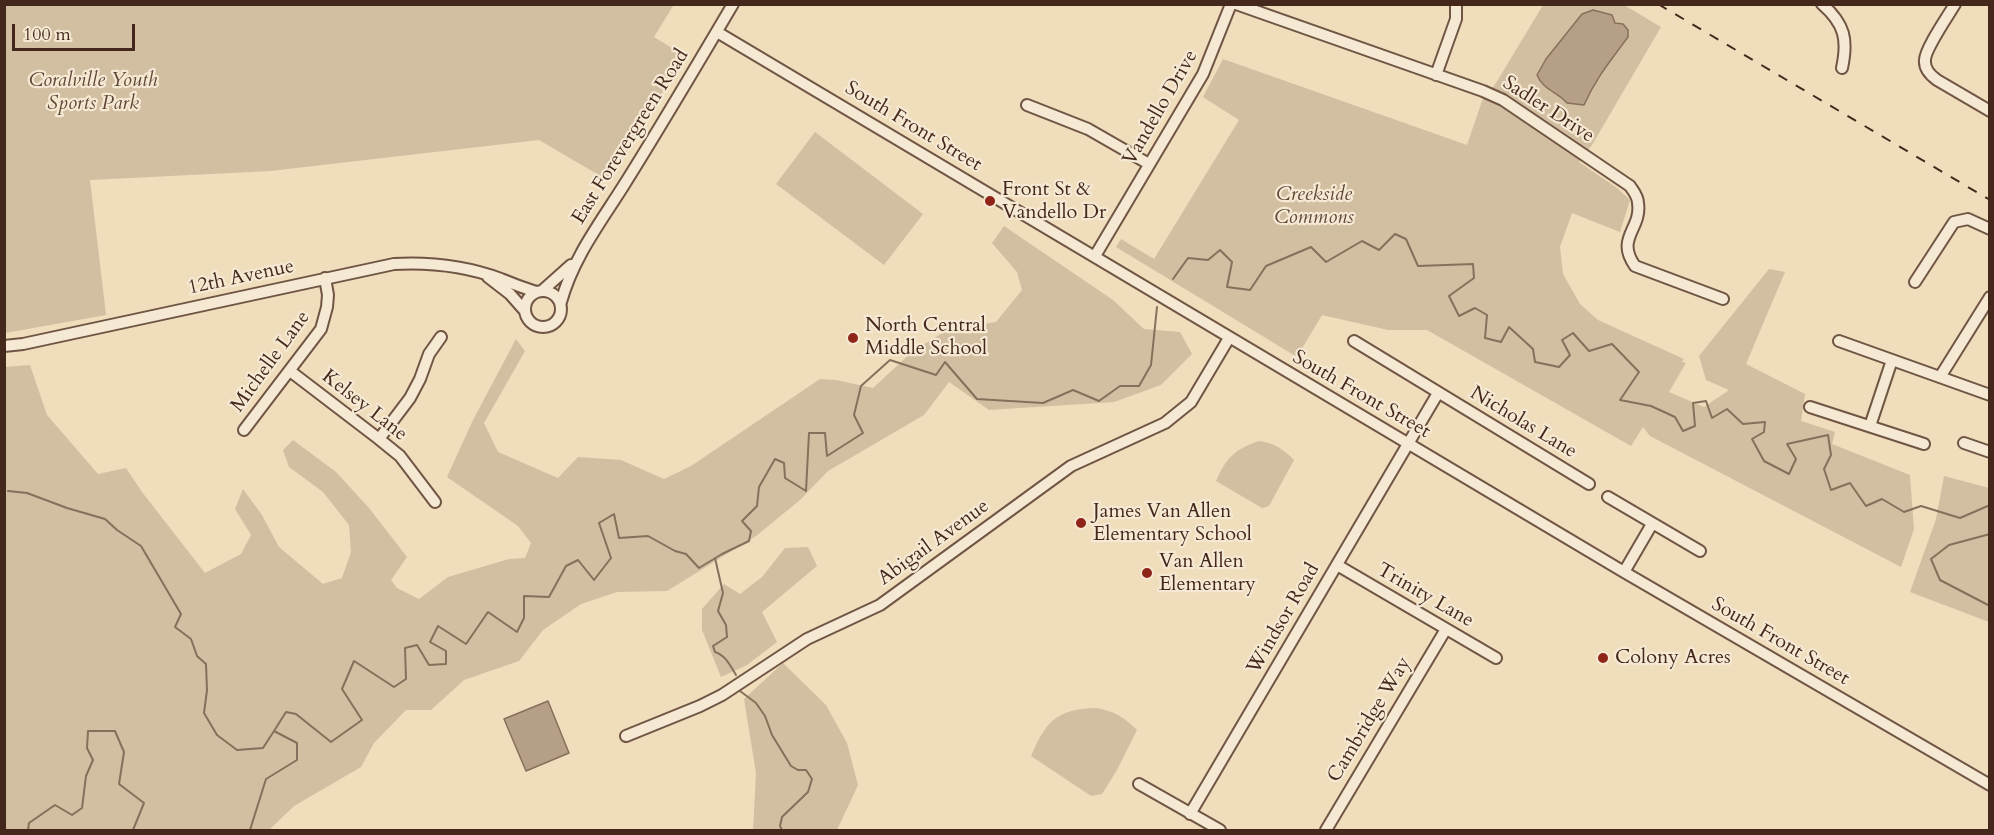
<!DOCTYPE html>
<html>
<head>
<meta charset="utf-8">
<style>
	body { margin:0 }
	#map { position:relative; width:1994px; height:835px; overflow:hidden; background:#efddbc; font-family:Cardo,serif }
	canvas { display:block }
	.frame { position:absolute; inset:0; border:6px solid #45281c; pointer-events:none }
	.scale { position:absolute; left:12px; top:24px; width:123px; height:27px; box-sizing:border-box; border:3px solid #45281c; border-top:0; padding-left:8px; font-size:18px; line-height:21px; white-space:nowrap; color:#45281c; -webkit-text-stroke:4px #f5e9d3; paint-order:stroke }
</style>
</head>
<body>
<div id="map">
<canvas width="1994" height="835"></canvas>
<div class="frame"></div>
<div class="scale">100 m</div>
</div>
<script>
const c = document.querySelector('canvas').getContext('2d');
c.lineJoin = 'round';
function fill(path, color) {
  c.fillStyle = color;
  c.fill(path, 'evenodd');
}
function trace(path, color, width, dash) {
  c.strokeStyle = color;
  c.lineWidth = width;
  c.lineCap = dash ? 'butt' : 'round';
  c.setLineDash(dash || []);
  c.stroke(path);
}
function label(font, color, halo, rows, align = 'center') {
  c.font = font + ' Cardo,serif';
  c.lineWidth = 4.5;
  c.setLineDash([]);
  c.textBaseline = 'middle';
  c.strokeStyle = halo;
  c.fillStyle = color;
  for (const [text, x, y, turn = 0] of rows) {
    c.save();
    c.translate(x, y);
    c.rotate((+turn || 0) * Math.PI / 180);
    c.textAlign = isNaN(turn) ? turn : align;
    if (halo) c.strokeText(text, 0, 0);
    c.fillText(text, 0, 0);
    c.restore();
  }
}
const green = new Path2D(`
	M 671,5 L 673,6 L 654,37 L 685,56 L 609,181 L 539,140 L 270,171 L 90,180 L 106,315 L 5,333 L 5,5 Z
	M 1543,5 L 1624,5 L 1661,27 L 1592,145 L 1579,162 L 1617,188 L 1630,200 L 1620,232 L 1572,213 L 1560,247 L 1563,274 L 1580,304 L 1598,320 L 1684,359 L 1682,362 L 1686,363 L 1669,392 L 1704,407 L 1729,390 L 1706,380 L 1699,356 L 1769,269 L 1785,272 L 1746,364 L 1805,394 L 1801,421 L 1835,432 L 1832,444 L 1910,475 L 1914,529 L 1901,567 L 1650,436 L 1643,427 L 1631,446 L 1427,330 L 1388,330 L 1322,315 L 1297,357 L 1116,247 L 1121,239 L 1154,259 L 1239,120 L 1203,97 L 1223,59 L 1467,145 L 1482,101 L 1496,83 Z
	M 815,132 L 923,214 L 884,265 L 776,184 Z
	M 1004,226 L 1113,300 L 1144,329 L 1180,332 L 1192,354 L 1161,385 L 1114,402 L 989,410 L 949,382 L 924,415 L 828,471 L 800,500 L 756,536 L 667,591 L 617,592 L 581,604 L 543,630 L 519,661 L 464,680 L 431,710 L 406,710 L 374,743 L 361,767 L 294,806 L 269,830 L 5,830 L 5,367 L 30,365 L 47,415 L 98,474 L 126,468 L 142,492 L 205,573 L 241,554 L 251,535 L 235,509 L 243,489 L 262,515 L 279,547 L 323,584 L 342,578 L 351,552 L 349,525 L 323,492 L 289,467 L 283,450 L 293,440 L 336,472 L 369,508 L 407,557 L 391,580 L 397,588 L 419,599 L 448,577 L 509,559 L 525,558 L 531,543 L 518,526 L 447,477 L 473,420 L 516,339 L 525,351 L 484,423 L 498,452 L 558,478 L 578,457 L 621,460 L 664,479 L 691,466 L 820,379 L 836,380 L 873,388 L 913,351 L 949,329 L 996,322 L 1022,290 L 1017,272 L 992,243 Z
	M 1259,441 C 1275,443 1283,449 1294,460 L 1269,506 L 1262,508 L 1216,481 C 1226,458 1235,449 1259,441 Z
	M 1944,476 L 1989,488 L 1989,622 L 1910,592 L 1936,519 Z
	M 808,547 L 817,566 L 762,612 L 777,642 L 747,665 L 721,677 L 702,630 L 702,609 L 724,584 L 740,594 L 762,577 L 785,548 Z
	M 783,663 L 826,705 L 847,743 L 858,785 L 837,830 L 753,830 L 756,773 L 744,699 Z
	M 1096,708 C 1114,711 1124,717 1137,730 L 1117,770 L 1102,794 L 1091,796 L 1031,756 C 1046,721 1057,709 1096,708 Z`);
const water = new Path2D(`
	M 1593,10 L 1612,15 L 1615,23 L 1623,24 L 1628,30 L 1628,37 C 1611,60 1596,78 1584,105 L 1567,103 C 1558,92 1543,90 1537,75 L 1546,59 L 1582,14 Z
	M 548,701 L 569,753 L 526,771 L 504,719 Z`);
const stream = new Path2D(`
	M 1173,279 L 1188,258 L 1208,260 L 1220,250 L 1232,262 L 1227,287 L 1250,290 L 1266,266 L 1311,247 L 1326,262 L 1362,241 L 1379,250 L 1395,234 L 1406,239 L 1418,266 L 1473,264 L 1474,278 L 1449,296 L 1459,316 L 1475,308 L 1487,315 L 1485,338 L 1501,342 L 1509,327 L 1533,349 L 1535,362 L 1559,367 L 1570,355 L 1562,340 L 1573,333 L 1589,351 L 1612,344 L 1639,372 L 1620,400 L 1651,406 L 1675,417 L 1683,431 L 1695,426 L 1693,403 L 1706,401 L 1712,418 L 1727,409 L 1743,424 L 1765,422 L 1764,432 L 1752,439 L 1764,461 L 1789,474 L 1796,459 L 1787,444 L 1828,435 L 1831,455 L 1824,469 L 1831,490 L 1850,483 L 1866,506 L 1882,499 L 1904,512 L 1921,506 L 1960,518 L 1990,505
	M 8,491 L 27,493 L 67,508 L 105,519 L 117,530 L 141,546 L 181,614 L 175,627 L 191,639 L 197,656 L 206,664 L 207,690 L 204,713 L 217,735 L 237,750 L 263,748 L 274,731
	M 1990,534 L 1949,545 L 1931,559 L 1940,580 L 1990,606
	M 715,558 L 723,593 L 718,611 L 726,625 L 727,637 L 713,646 L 715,652 C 725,655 730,665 736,675
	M 740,691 L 756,703 L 765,716 L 772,735 L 791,766 L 798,770 L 806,770 L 812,779 L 808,792 L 782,817 L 780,826 L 782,830
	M 28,830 L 29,823 L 55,805 L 72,815 L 82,808 L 86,776 L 93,760 L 87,748 L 88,731 L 115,731 L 124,752 L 119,784 L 144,803 L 133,830
	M 250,830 L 266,779 L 297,760 L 297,743 L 274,731 L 286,712 L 296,714 L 331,742 L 362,720 L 342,689 L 354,661 L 394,687 L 406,679 L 405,648 L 417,645 L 429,665 L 446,664 L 446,651 L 430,642 L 438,626 L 466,644 L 488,612 L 517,632 L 524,618 L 524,596 L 549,597 L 566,566 L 578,560 L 594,580 L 611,558 L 599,523 L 614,514 L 619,538 L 648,536 L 675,551 L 686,554 L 699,568 L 722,554 L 749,541 L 751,531 L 742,521 L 757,506 L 759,487 L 775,459 L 784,463 L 785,478 L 806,491 L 809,433 L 825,433 L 827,456 L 863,433 L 854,415 L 861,386 L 890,360 L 936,375 L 945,362 L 977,399 L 1043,403 L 1073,390 L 1099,401 L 1120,386 L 1139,386 L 1151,365 L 1157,307`);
const minor = new Path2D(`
	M 1236,4 L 1483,91 L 1503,100 L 1630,186 C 1633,191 1638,196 1638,203 C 1642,229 1615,238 1635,266 L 1723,299
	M 1822,4 C 1845,24 1848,40 1842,68
	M 1955,4 C 1948,16 1925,49 1925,60 C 1924,69 1930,75 1937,80 L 1990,111
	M 717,32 L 1624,572 L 1990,785
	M 1436,75 L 1456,19 L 1456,4
	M 1027,105 L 1088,129 L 1149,164
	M 1095,256 L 1203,74 L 1231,4
	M 488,277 L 510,294 L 525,311
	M 1915,282 L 1954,222 L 1968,219 L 1990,229
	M 543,290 L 571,265
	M525 309a18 18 0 1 1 36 0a18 18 0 1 1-36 0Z
	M 561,302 C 573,258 600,223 624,185 C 661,126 697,65 733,4
	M 1354,341 L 1589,484
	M 1839,341 L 1990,395
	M 4,346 L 23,344 L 394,264 C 431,262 466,266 501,279 C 513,284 524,288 536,292
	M 290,371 L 379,439 L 400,456 L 435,502
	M 1940,377 L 1990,297
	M 1810,407 L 1924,444
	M 1870,426 L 1892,360
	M 244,430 L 321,329 L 327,307 L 328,295 L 325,278
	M 379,439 L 410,398 L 420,379 L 429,354 L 441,337
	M 1964,443 L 1990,452
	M 1608,497 L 1700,551
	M 1337,565 L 1496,658
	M 1624,572 L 1652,524
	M 626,736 L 700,706 L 722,695 L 807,639 L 880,605 L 1071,466 L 1165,423 L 1191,402 L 1229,338
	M 1139,784 L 1220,830
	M 1190,814 L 1438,393
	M 1326,830 L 1446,629`);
const rail = new Path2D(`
	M 1658,4 L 1990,200`);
const markers = [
	[990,201,6,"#8f2418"],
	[853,338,6,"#8f2418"],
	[1081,523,6,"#8f2418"],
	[1147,573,6,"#8f2418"],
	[1603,658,6,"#8f2418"]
];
const parkNames = [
	["Coralville Youth",93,81],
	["Sports Park",93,104],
	["Creekside",1314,195],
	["Commons",1314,218]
];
const streetNames = [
	["Vandello Drive",1161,108,-60],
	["Sadler Drive",1548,110,33],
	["South Front Street",913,127,31],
	["East Forevergreen Road",631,137,-58],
	["12th Avenue",241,278,-12],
	["Michelle Lane",271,362,-54],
	["South Front Street",1361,395,30],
	["Kelsey Lane",364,406,38],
	["Nicholas Lane",1523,423,31],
	["Abigail Avenue",934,543,-36],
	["Trinity Lane",1425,596,30],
	["Windsor Road",1284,619,-60],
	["South Front Street",1780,642,30],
	["Cambridge Way",1370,720,-59]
];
const poiNames = [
	["Front St &",1002,190],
	["Vandello Dr",1002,213],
	["North Central",865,326],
	["Middle School",865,349],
	["James Van Allen",1093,512],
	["Elementary School",1093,535],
	["Van Allen",1159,562],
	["Elementary",1159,585],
	["Colony Acres",1615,658]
];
fill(green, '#d2bea1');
fill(water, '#b59f86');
trace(water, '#886f5c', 1.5);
trace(stream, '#886f5c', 2);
trace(minor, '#705544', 14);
trace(minor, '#f5e9d3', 10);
trace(rail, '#45281c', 2, [10, 10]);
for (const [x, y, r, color] of markers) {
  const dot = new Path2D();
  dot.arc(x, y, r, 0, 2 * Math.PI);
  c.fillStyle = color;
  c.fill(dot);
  trace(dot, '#f5e9d3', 2);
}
label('italic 20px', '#614637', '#f5e9d3', parkNames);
label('20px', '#45281c', '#f5e9d3', streetNames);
label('20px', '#45281c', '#f5e9d3', poiNames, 'left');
</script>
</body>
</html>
